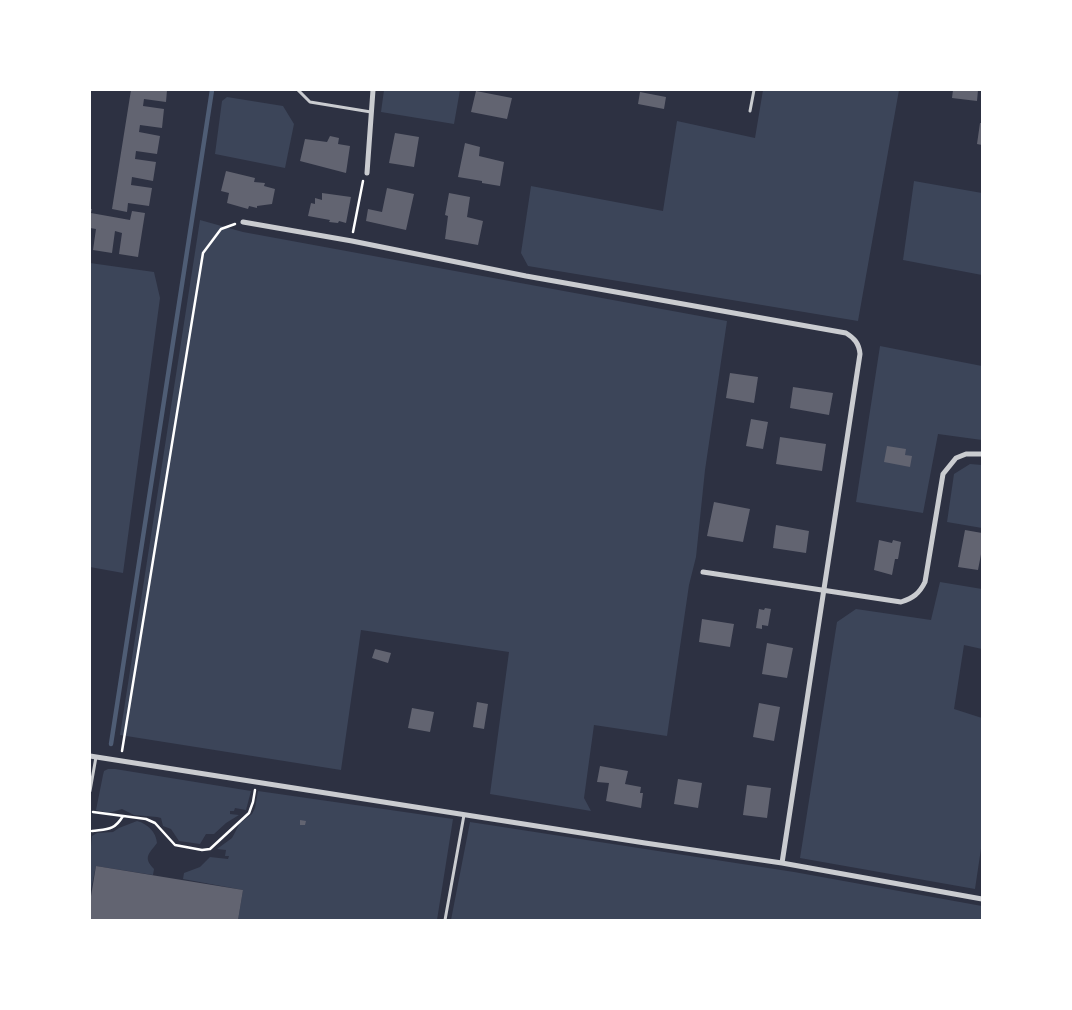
<!DOCTYPE html>
<html>
<head>
<meta charset="utf-8">
<style>
	body { margin:0 }
	#map { position:relative; width:1072px; height:1010px; overflow:hidden; background:#2d3142; font-family:Mulish,sans-serif }
	canvas { display:block }
	.frame { position:absolute; inset:0; border:91px solid #fff; pointer-events:none }
</style>
</head>
<body>
<div id="map">
<canvas width="1072" height="1010"></canvas>
<div class="frame"></div>
</div>
<script>
const c = document.querySelector('canvas').getContext('2d');
c.lineJoin = 'round';
function fill(path, color) {
  c.fillStyle = color;
  c.fill(path, 'evenodd');
}
function trace(path, color, width, dash) {
  c.strokeStyle = color;
  c.lineWidth = width;
  c.lineCap = dash ? 'butt' : 'round';
  c.setLineDash(dash || []);
  c.stroke(path);
}
const green = new Path2D(`
	M 384,90 L 460,90 L 454,124 L 381,112 Z
	M 763,90 L 899,90 L 858,321 L 528,266 L 521,253 L 531,186 L 663,211 L 677,121 L 755,138 Z
	M 227,97 L 283,106 L 294,124 L 285,168 L 215,154 L 222,101 Z
	M 914,181 L 982,193 L 982,275 L 903,260 Z
	M 200,220 L 243,232 L 727,321 L 705,470 L 696,557 L 689,585 L 667,736 L 594,725 L 584,798 L 591,811 L 490,794 L 509,652 L 361,630 L 341,770 L 120,735 Z
	M 90,263 L 154,272 L 160,298 L 123,573 L 90,567 Z
	M 880,346 L 982,366 L 982,440 L 938,434 L 923,513 L 856,502 Z
	M 970,464 L 982,465 L 982,528 L 947,522 L 954,474 Z
	M 940,582 L 982,589 L 982,649 L 964,645 L 954,709 L 982,718 L 982,842 L 975,889 L 800,858 L 837,622 L 856,609 L 931,620 Z
	M 108,769 L 115,769 L 251,791 L 246,810 L 235,808 L 234,811 L 230,811 L 230,814 L 239,815 L 226,823 L 214,834 L 206,834 L 200,844 L 179,841 L 171,829 L 163,826 L 161,818 L 157,817 L 134,815 L 122,809 L 109,813 L 96,810 L 103,775 L 104,771 Z
	M 258,791 L 453,819 L 437,920 L 238,920 L 243,890 L 183,879 L 184,873 L 200,867 L 210,857 L 228,859 L 229,856 L 225,856 L 226,850 L 217,849 L 232,838 L 240,823 L 252,814 L 255,808 Z
	M 137,821 C 148,824 156,832 157,843 C 150,853 142,857 154,869 L 153,875 L 96,866 L 90,894 L 90,856 L 92,836 L 97,833 L 113,832 L 119,828 Z
	M 470,822 L 794,872 L 982,906 L 982,920 L 451,920 Z`);
const stream = new Path2D(`
	M 111,744 L 212,90`);
const building = new Path2D(`
	M 131,90 L 167,90 L 166,102 L 144,99 L 143,106 L 164,109 L 162,128 L 140,125 L 139,132 L 160,136 L 157,154 L 136,151 L 135,159 L 156,162 L 153,181 L 132,177 L 131,185 L 152,188 L 149,206 L 128,203 L 127,212 L 112,209 Z
	M 953,90 L 978,90 L 977,101 L 952,98 Z
	M 476,91 L 512,98 L 507,119 L 471,112 Z
	M 640,92 L 666,97 L 664,109 L 638,104 Z
	M 980,123 L 982,123 L 982,145 L 977,144 Z
	M 395,133 L 419,137 L 414,167 L 389,163 Z
	M 330,136 L 339,138 L 338,144 L 350,146 L 346,173 L 300,161 L 305,139 L 327,142 Z
	M 465,143 L 480,147 L 479,156 L 504,162 L 500,186 L 482,183 L 482,181 L 458,177 Z
	M 226,171 L 255,178 L 254,182 L 265,183 L 264,186 L 275,189 L 272,204 L 257,206 L 257,208 L 249,206 L 248,209 L 227,203 L 229,193 L 221,191 Z
	M 387,188 L 414,194 L 406,230 L 366,221 L 368,209 L 382,212 Z
	M 322,193 L 351,197 L 346,223 L 339,221 L 338,223 L 329,222 L 330,220 L 308,216 L 311,203 L 315,204 L 315,198 L 322,200 Z
	M 449,193 L 470,197 L 467,217 L 483,221 L 478,245 L 445,239 L 448,216 L 445,215 Z
	M 90,209 L 92,209 L 91,213 L 130,220 L 132,211 L 145,213 L 138,257 L 119,254 L 122,233 L 115,231 L 112,253 L 93,250 L 96,229 L 90,228 Z
	M 730,373 L 758,377 L 754,403 L 726,398 Z
	M 793,387 L 833,393 L 829,415 L 790,408 Z
	M 751,419 L 768,422 L 763,449 L 746,446 Z
	M 780,437 L 826,444 L 822,471 L 776,464 Z
	M 887,446 L 906,449 L 905,455 L 912,456 L 910,467 L 884,462 Z
	M 714,502 L 750,509 L 743,542 L 707,536 Z
	M 776,525 L 809,531 L 806,553 L 773,548 Z
	M 965,530 L 982,533 L 982,549 L 978,570 L 958,567 Z
	M 879,540 L 892,543 L 893,540 L 901,542 L 898,559 L 895,559 L 892,575 L 874,570 Z
	M 765,608 L 771,609 L 768,626 L 762,625 L 762,629 L 756,628 L 759,609 L 764,610 Z
	M 702,619 L 734,624 L 730,647 L 699,642 Z
	M 767,643 L 793,648 L 787,678 L 762,674 Z
	M 375,649 L 391,653 L 388,663 L 372,658 Z
	M 477,702 L 488,704 L 484,729 L 473,727 Z
	M 759,703 L 780,707 L 774,741 L 753,737 Z
	M 412,708 L 434,712 L 430,732 L 408,728 Z
	M 600,766 L 628,771 L 625,784 L 641,787 L 640,793 L 643,793 L 641,808 L 606,801 L 609,783 L 597,782 Z
	M 678,779 L 702,783 L 698,808 L 674,804 Z
	M 747,785 L 771,788 L 767,818 L 743,815 Z
	M 300,820 L 306,821 L 305,825 L 300,825 Z
	M 96,866 L 243,890 L 238,920 L 90,920 L 90,902 Z`);
const path = new Path2D(`
	M 353,232 L 363,181
	M 122,751 L 203,253 L 221,229 L 235,224
	M 93,812 L 146,819 L 155,823 L 175,845 L 202,850 L 210,849 L 249,813 L 253,802 L 255,790
	M 92,831 C 107,829 114,831 123,816`);
const service = new Path2D(`
	M 298,90 L 310,102 L 371,112
	M 750,111 L 754,90
	M 90,791 L 96,757
	M 445,920 L 464,815`);
const minor = new Path2D(`
	M 367,173 L 373,90
	M 243,222 L 352,241 L 526,276 L 846,333 C 854,338 859,343 860,354 L 782,863
	M 703,572 L 901,602 C 913,598 919,594 925,582 L 943,474 L 956,458 L 966,454 L 982,454
	M 90,756 L 645,843 L 782,863 L 982,899`);
fill(green, '#3c4559');
trace(stream, '#4f5d75', 4.5);
fill(building, '#626471');
trace(path, '#fff', 2.5);
trace(service, '#caccd0', 3);
trace(minor, '#caccd0', 5);
</script>
</body>
</html>
